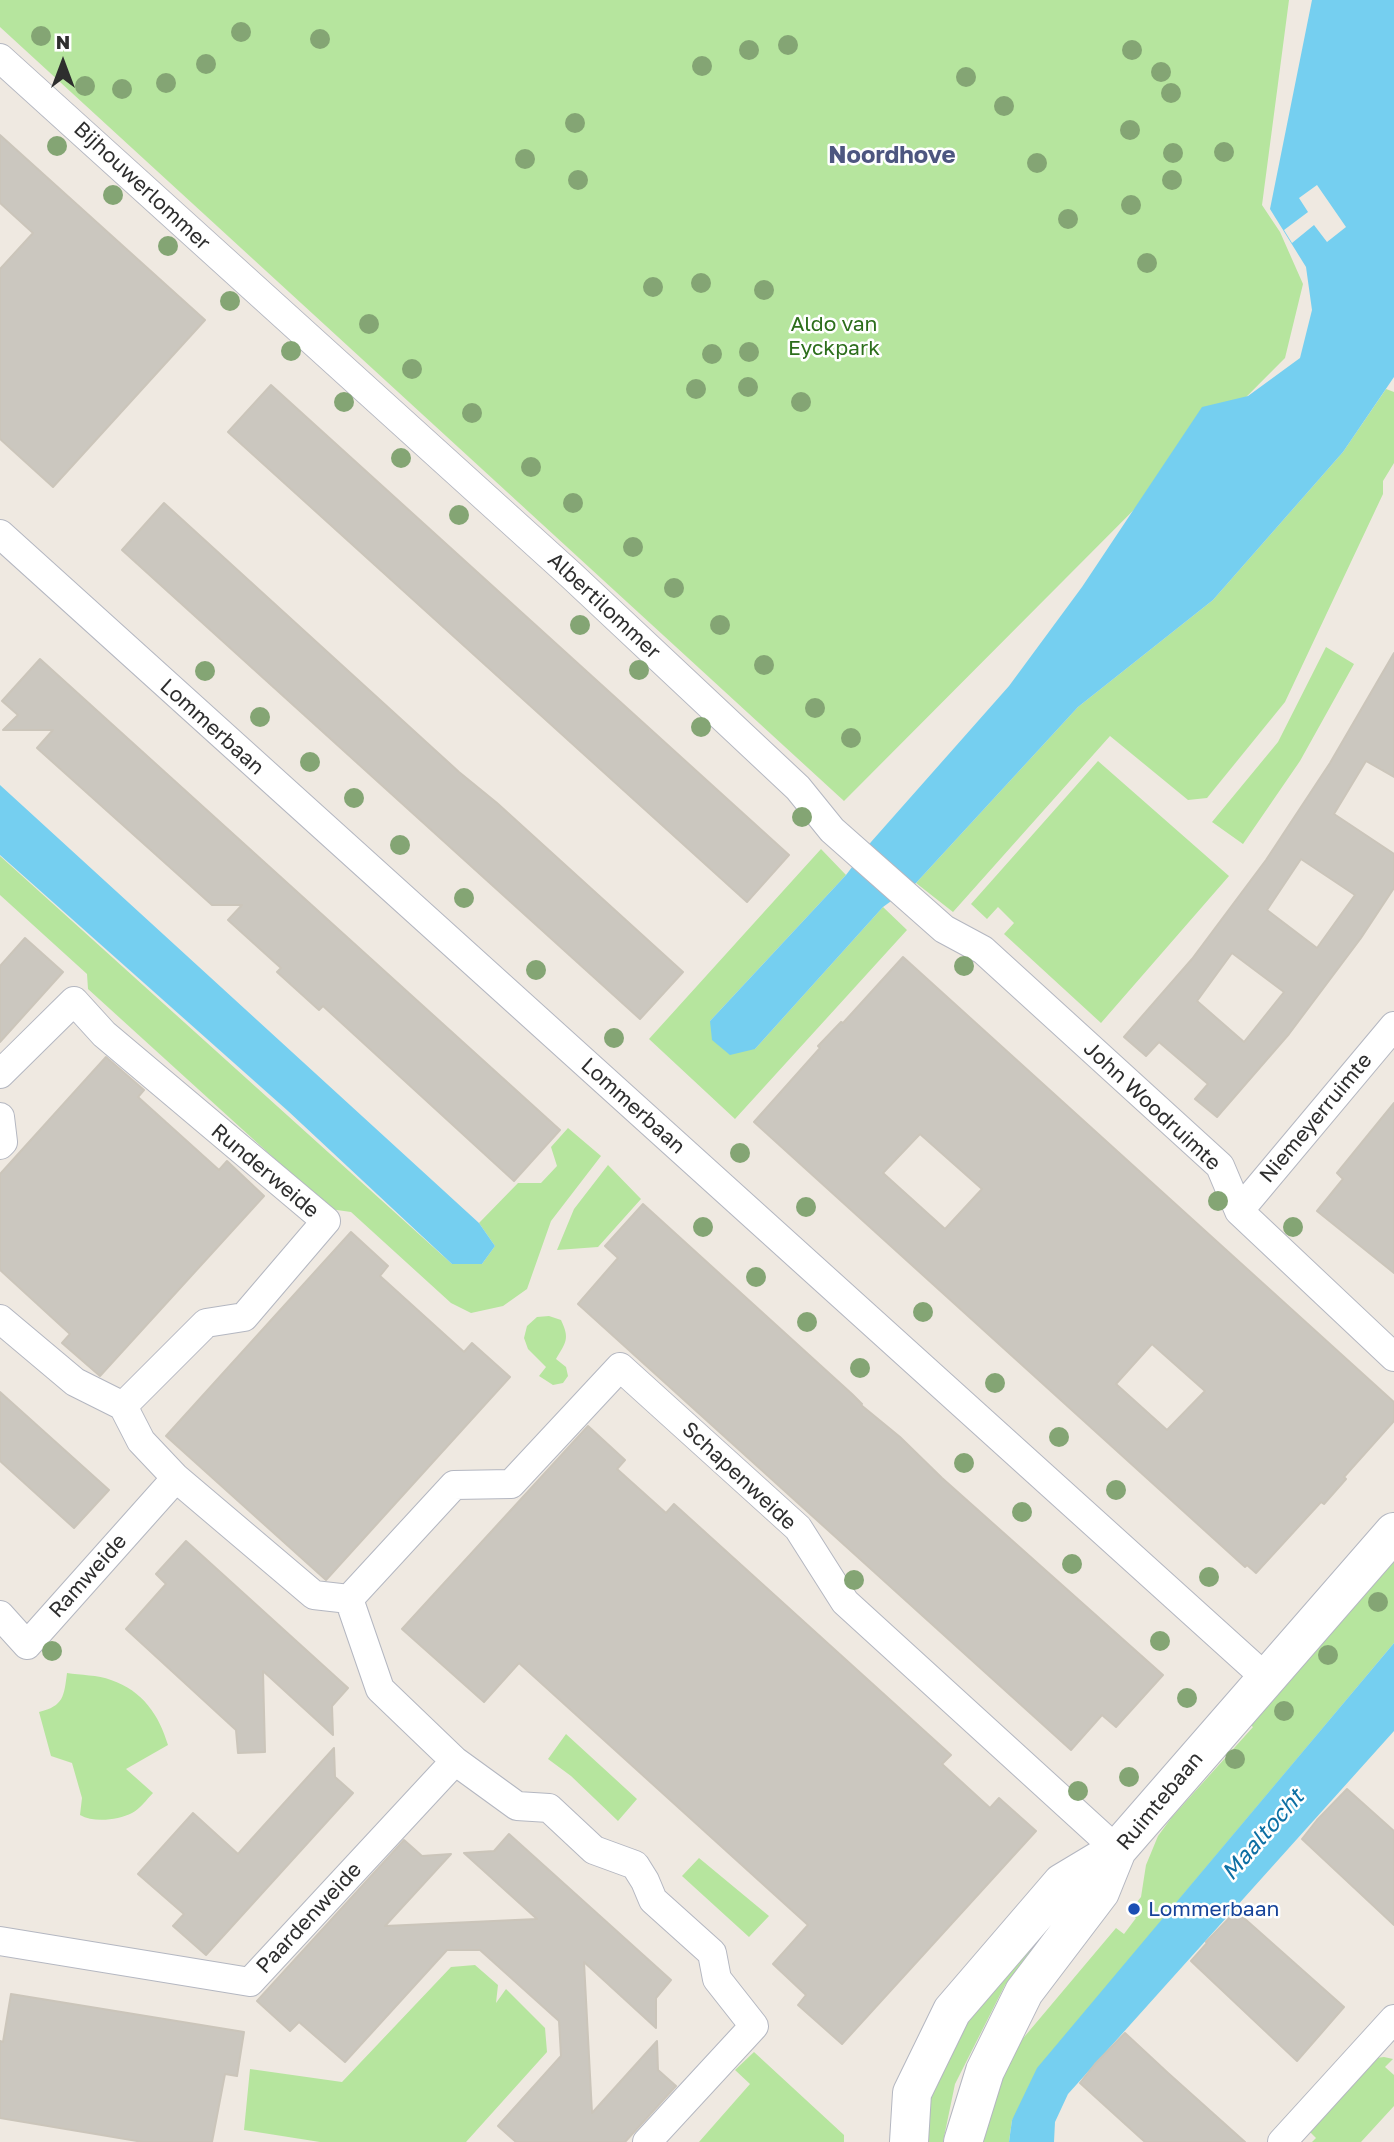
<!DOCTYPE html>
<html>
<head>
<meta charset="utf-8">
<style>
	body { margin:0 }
	#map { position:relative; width:1394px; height:2142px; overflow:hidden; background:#efe9e1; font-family:"Golos Text",sans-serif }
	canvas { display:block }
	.north { position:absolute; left:28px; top:28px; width:70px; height:70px; -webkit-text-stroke:5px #fff; paint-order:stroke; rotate:0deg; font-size:19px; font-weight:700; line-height:28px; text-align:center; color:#2e2e2e }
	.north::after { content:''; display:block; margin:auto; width:24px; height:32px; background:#2e2e2e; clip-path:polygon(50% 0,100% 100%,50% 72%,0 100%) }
</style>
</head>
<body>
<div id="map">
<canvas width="1394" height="2142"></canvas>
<div class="north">N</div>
</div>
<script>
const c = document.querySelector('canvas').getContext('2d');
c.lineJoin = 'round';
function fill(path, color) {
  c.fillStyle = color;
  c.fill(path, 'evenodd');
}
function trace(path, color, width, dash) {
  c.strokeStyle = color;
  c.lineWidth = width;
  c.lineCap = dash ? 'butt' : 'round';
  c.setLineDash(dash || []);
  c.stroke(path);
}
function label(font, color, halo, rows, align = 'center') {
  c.font = font + ' "Golos Text",sans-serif';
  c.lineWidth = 5;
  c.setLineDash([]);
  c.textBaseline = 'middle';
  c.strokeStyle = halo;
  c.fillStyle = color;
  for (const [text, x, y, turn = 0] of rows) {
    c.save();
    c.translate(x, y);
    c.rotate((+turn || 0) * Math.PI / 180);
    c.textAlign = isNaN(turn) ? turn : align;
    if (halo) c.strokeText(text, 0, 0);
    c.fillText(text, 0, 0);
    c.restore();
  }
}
const green = new Path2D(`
	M 0,0 L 1289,0 L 1262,205 L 1280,232 L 1303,284 L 1285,358 L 844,801 L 0,27 Z
	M 1386,389 L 1394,392 L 1394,463 L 1383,481 L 1383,494 L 1285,702 L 1207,798 L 1188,800 L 1110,736 L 953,912 L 916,883 L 1078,707 L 1213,600 L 1343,452 Z
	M 1326,647 L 1354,664 L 1300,761 L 1243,844 L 1212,822 L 1278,742 Z
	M 1098,761 L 1229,876 L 1101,1023 L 1004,934 L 1014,923 L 998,907 L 987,919 L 971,904 Z
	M 821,849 L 846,875 L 710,1021 L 755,1049 L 883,907 L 907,930 L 735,1119 L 649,1039 Z
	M 0,856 L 452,1264 L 482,1264 L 495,1246 L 479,1223 L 518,1183 L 541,1183 L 557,1166 L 551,1147 L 568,1128 L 601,1156 L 551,1221 L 527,1289 L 503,1306 L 471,1313 L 451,1303 L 351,1212 L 330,1209 L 88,989 L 87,974 L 0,895 Z
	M 608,1165 L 641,1199 L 598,1247 L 557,1250 L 574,1209 Z
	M 549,1316 L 561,1320 C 570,1339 566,1342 556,1359 L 566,1367 L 568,1376 L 563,1383 L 553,1385 L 539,1376 L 546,1367 L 528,1349 L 524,1338 L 527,1326 L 537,1317 Z
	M 1394,1557 L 1394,1643 L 1161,1921 L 1012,2120 L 1009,2142 L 982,2142 L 1009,2055 L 1116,1928 L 1124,1934 L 1136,1918 L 1129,1912 L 1141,1897 L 1146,1865 L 1158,1836 L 1172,1817 L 1253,1727 L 1246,1721 Z
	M 67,1673 C 80,1675 98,1675 111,1680 C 143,1691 159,1715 168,1745 L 126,1769 L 153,1793 C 147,1799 140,1809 132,1813 C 118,1820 94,1823 80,1815 L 82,1798 L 72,1763 L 51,1756 L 39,1712 C 64,1706 64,1696 67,1673 Z
	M 566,1734 L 637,1799 L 618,1821 L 571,1776 L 548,1759 Z
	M 699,1858 L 769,1916 L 749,1937 L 682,1876 Z
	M 1089,1876 L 1039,1947 L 1005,1985 L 955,2084 L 943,2142 L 918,2142 L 937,2054 Z
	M 475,1965 L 498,1985 L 496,2003 L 506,1989 L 545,2028 L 547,2052 L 466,2142 L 320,2142 L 244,2130 L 250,2069 L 342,2082 L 451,1967 Z
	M 754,2052 L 844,2135 L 844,2142 L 699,2142 L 750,2084 L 735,2070 Z
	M 1384,2057 L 1393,2059 L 1385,2067 L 1394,2075 L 1394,2106 L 1361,2142 L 1312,2142 L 1316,2138 L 1308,2130 L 1376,2058 Z`);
const water = new Path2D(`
	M 1312,0 L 1394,0 L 1394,377 L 1343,452 L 1213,600 L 1078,707 L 916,883 L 883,907 L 755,1049 L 730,1055 L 712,1040 L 710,1021 L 846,875 L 871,842 L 1009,686 L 1082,587 L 1202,407 L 1248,396 L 1300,358 L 1312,310 L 1306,267 L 1270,209 Z
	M 0,785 L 479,1223 L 495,1246 L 482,1264 L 452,1264 L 288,1111 L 0,855 Z
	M 1394,1643 L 1394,1731 L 1068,2094 L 1055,2122 L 1054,2142 L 1009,2142 L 1012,2120 L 1037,2068 Z`);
const pier = new Path2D(`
	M 1317,185 L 1346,227 L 1327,242 L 1314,225 L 1292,243 L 1284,230 L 1308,212 L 1299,198 Z`);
const building = new Path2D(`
	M 0,135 L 205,320 L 53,487 L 0,439 L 0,269 L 33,233 L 0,203 Z
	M 271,385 L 789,855 L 747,902 L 228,432 Z
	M 164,503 L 459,772 L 497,803 L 683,972 L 640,1019 L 122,550 Z
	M 1394,653 L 1394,777 L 1366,761 L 1334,814 L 1394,854 L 1394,888 L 1361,938 L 1289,1034 L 1217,1117 L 1195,1099 L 1208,1084 L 1159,1042 L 1146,1056 L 1124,1037 L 1192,959 L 1266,860 L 1330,763 ZM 1301,859 L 1355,895 L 1317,948 L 1267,910 ZM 1232,953 L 1284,992 L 1244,1042 L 1197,1001 Z
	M 40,659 L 560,1130 L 514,1181 L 323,1006 L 319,1010 L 277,972 L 281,968 L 228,920 L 242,905 L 212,905 L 37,748 L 53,730 L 3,730 L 18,715 L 2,701 Z
	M 25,938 L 63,972 L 0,1042 L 0,966 Z
	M 903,957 L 1394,1402 L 1394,1421 L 1344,1477 L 1346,1479 L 1324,1504 L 1321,1502 L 1256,1573 L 1247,1565 L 1245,1567 L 754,1122 L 820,1048 L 818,1046 L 841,1022 L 843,1023 ZM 920,1134 L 982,1189 L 945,1229 L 883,1173 ZM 1152,1344 L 1205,1391 L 1167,1430 L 1116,1384 Z
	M 106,1057 L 144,1090 L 138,1097 L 219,1170 L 227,1161 L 264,1196 L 100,1376 L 62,1343 L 70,1334 L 0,1270 L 0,1174 Z
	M 1394,1103 L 1394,1273 L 1317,1211 L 1343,1179 L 1337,1173 Z
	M 643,1204 L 852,1394 L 862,1404 L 861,1405 L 900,1437 L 942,1478 L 1163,1675 L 1116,1727 L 1102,1715 L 1071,1750 L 578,1304 L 618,1258 L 605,1246 Z
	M 351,1232 L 388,1266 L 380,1276 L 464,1352 L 472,1343 L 510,1377 L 326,1580 L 166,1436 Z
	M 0,1392 L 109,1490 L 74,1528 L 0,1461 Z
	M 588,1426 L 625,1460 L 617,1469 L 666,1513 L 674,1504 L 951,1755 L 942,1764 L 990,1808 L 999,1798 L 1036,1831 L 842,2044 L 798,2005 L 806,1995 L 773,1964 L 808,1925 L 519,1663 L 484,1702 L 402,1629 Z
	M 186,1541 L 348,1688 L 332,1706 L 333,1735 L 263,1671 L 265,1752 L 238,1753 L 236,1730 L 126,1629 L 166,1584 L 156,1574 Z
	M 334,1748 L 335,1777 L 353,1793 L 206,1955 L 173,1926 L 184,1914 L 138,1874 L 193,1813 L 238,1854 Z
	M 1347,1789 L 1394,1831 L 1394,1925 L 1302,1839 L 1317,1820 Z
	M 509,1834 L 671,1980 L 656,1998 L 656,2028 L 584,1962 L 592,2113 L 657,2041 L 658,2070 L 676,2086 L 625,2142 L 516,2142 L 498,2126 L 561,2056 L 559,2021 L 480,1950 L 447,1950 L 345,2062 L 299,2022 L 290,2031 L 257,2001 L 404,1840 L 422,1856 L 451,1854 L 385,1926 L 537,1919 L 464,1853 L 494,1851 Z
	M 1236,1911 L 1344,2007 L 1297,2061 L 1191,1961 L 1207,1943 L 1206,1942 Z
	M 11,1994 L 244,2032 L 237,2076 L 225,2074 L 212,2142 L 143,2142 L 0,2118 L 0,2041 L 3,2042 Z
	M 1125,2033 L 1168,2073 L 1245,2142 L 1145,2142 L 1124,2123 L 1080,2083 L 1095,2064 Z`);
const street = new Path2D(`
	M 0,58 L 571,575 L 798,788 L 832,830 L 944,929 L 983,950 L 1220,1166 L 1239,1211 L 1394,1357
	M 0,534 L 1267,1679
	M 0,1074 L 74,1001 L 104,1034 L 326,1221 L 244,1317 L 206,1323 L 123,1406
	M 0,1117 L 3,1142 L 0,1145
	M 1239,1211 L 1394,1026
	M 0,1319 L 75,1382 L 123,1406
	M 123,1406 L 141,1441 L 176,1478 L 314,1595 L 349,1599
	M 349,1599 L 454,1485 L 511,1484 L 620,1367 L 798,1528 L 845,1602 L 1117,1850
	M 349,1599 L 380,1689 L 455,1761 L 517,1806 L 549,1808 L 594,1850 L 635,1865 L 645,1881 L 653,1900 L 712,1953 L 717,1979 L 754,2026 L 647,2142
	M 0,1615 L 27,1645 L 176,1478
	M 0,1941 L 250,1982 L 455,1761
	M 1282,2142 L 1394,2019`);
const secondary = new Path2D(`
	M 909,2142 L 912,2093 L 952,2011 L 1062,1883 L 1117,1850
	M 963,2142 L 985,2071 L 1024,1992 L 1100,1892 L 1117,1850 L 1394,1532`);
const trees = [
	[241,32],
	[41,36],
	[320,39],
	[788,45],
	[749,50],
	[1132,50],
	[206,64],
	[702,66],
	[1161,72],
	[966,77],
	[166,83],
	[85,86],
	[122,89],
	[1171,93],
	[1004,106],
	[575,123],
	[1130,130],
	[57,146],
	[1224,152],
	[1173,153],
	[525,159],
	[1037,163],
	[578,180],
	[1172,180],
	[113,195],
	[1131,205],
	[1068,219],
	[168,246],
	[1147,263],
	[701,283],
	[653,287],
	[764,290],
	[230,301],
	[369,324],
	[291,351],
	[749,352],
	[712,354],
	[412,369],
	[748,387],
	[696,389],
	[344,402],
	[801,402],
	[472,413],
	[401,458],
	[531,467],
	[573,503],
	[459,515],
	[633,547],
	[674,588],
	[580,625],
	[720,625],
	[764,665],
	[639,670],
	[205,671],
	[815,708],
	[260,717],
	[701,727],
	[851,738],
	[310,762],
	[354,798],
	[802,817],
	[400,845],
	[464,898],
	[964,966],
	[536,970],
	[614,1038],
	[740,1153],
	[1218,1201],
	[806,1207],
	[703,1227],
	[1293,1227],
	[756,1277],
	[923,1312],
	[807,1322],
	[860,1368],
	[995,1383],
	[1059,1437],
	[964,1463],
	[1116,1490],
	[1022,1512],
	[1072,1564],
	[1209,1577],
	[854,1580],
	[1378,1602],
	[1160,1641],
	[52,1651],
	[1328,1655],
	[1187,1698],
	[1284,1711],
	[1235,1759],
	[1129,1777],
	[1078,1791]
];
const markers = [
	[1134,1909,7,"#1a4fb4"]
];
const streetNames = [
	["Bijhouwerlommer",142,186,43],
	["Albertilommer",604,606,43],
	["Lommerbaan",212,727,42],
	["Lommerbaan",633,1106,42],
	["John Woodruimte",1152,1106,43],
	["Niemeyerruimte",1316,1118,-50],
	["Runderweide",265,1171,40],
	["Schapenweide",739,1476,43],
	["Ramweide",88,1576,-48],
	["Ruimtebaan",1160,1801,-50],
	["Paardenweide",309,1918,-47]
];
const parkNames = [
	["Aldo van",834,324],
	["Eyckpark",834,348]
];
const transitNames = [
	["Lommerbaan",1148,1909]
];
const waterNames = [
	["Maaltocht",1263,1835,-49]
];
const quarterNames = [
	["Noordhove",892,155]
];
fill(green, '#b6e59e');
fill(water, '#75cff0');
fill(pier, '#efe9e1');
fill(building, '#cbc7bf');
trace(building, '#cbc5ba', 2);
trace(street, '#b4b7c1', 30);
trace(secondary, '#b4b7c1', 40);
trace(street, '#fff', 28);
trace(secondary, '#fff', 38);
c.fillStyle = '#84a574';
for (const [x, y] of trees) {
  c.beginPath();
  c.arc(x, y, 10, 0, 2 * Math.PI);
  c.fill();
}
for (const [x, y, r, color] of markers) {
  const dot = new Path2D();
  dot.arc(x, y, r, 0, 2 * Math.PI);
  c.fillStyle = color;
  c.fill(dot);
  trace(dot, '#fff', 2.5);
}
label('21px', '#2e2e2e', '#fff', streetNames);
label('21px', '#2c6e1b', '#fff', parkNames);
label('21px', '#164399', '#fff', transitNames, 'left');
label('italic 23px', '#0d6fa3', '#fff', waterNames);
label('bold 24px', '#4d5680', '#fff', quarterNames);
</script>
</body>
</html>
